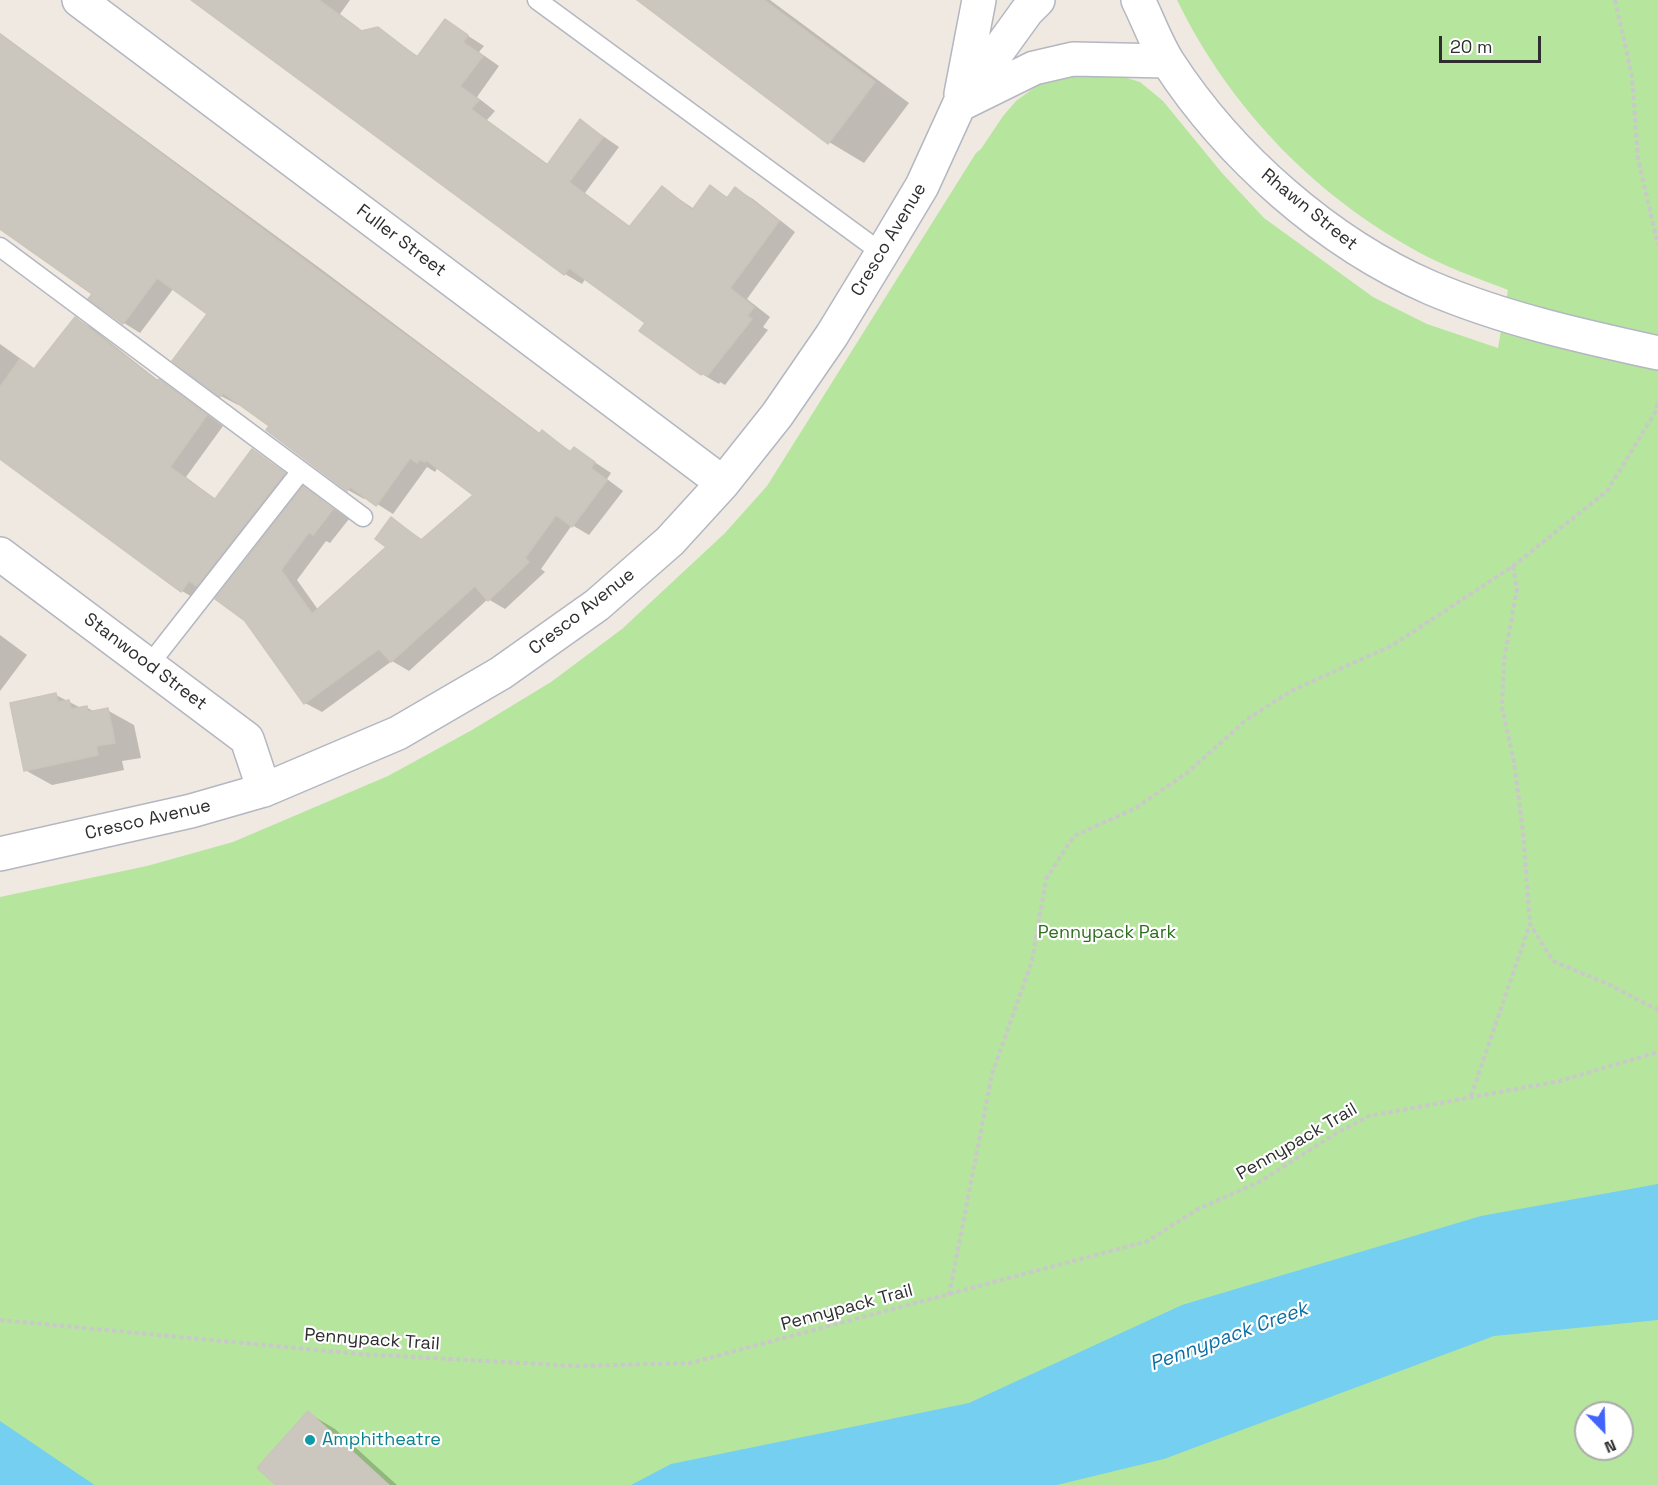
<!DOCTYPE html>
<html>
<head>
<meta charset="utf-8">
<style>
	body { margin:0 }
	#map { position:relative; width:1658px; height:1485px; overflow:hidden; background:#efe9e1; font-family:"Space Grotesk",sans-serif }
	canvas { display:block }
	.north { position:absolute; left:1574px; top:1401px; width:60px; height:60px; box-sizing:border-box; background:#fff; border:2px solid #ababab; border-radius:50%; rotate:157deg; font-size:16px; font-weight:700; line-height:24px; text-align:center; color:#2e2e2e }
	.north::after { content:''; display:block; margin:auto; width:21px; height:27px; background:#4264fb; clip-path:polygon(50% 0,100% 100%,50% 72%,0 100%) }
	.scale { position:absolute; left:1439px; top:36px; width:102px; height:27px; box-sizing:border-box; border:3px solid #2e2e2e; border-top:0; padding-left:8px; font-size:18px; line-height:21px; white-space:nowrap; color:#2e2e2e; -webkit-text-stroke:4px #fff; paint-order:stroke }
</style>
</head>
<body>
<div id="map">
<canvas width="1658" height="1485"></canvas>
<div class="north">N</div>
<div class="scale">20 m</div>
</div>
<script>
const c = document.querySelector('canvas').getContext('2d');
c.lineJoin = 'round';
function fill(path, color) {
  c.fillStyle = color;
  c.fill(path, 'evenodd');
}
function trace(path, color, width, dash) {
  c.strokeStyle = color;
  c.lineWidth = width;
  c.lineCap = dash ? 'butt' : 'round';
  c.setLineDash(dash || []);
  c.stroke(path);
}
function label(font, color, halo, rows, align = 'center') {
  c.font = font + ' "Space Grotesk",sans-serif';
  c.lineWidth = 4.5;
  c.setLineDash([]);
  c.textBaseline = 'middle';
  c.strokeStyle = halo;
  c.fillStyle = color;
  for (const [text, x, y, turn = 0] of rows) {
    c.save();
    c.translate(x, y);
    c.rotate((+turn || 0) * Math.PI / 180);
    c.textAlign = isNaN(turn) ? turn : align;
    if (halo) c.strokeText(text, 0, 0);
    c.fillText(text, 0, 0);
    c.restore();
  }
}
const green = new Path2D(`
	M 1177,0 L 1658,0 L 1658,1485 L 0,1485 L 0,897 L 147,866 L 233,842 L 388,776 L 472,730 L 551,682 L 622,629 L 725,533 L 767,486 L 976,153 L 981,149 L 1003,116 L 1016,101 L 1042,82 L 1055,75 L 1104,71 L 1140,82 L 1163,101 L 1222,173 L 1264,218 L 1373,297 L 1427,324 L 1498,348 L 1508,290 C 1483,280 1456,271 1432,259 C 1321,203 1231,111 1177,0 ZM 1586,1413 L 1622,1413 L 1622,1449 L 1586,1449 Z`);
const water = new Path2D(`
	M 1658,1184 L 1658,1320 L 1494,1336 L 1164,1459 L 1057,1485 L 631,1485 L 671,1464 L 969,1403 L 1182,1305 L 1481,1216 Z
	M 0,1421 L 93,1484 L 94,1485 L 0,1485 Z`);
const shadow = new Path2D(`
	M 195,0 L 350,0 L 340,14 L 364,32 L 378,29 L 419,57 L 445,21 L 484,46 L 479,52 L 499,66 L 477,97 L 495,111 L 487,120 L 549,165 L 581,121 L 619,147 L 585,193 L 631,227 L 663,188 L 694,209 L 710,187 L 729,198 L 736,189 L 753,199 L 795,232 L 747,299 L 770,317 L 763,327 L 768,330 L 725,385 L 720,382 L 719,384 L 702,374 L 647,322 L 586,278 L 582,284 L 565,274 Z
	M 638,0 L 770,0 L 909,103 L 864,163 L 829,142 Z
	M 0,33 L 325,272 L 541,434 L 542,432 L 572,452 L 575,449 L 611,473 L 607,479 L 623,491 L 589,535 L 572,525 L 541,569 L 545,572 L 505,609 L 488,599 L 409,671 L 392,661 L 322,712 L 305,703 L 247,620 L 304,488 L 349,519 L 330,543 L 326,541 L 297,580 L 319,611 L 388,547 L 391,519 L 423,540 L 476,495 L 438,467 L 435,472 L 427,467 L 393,514 L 366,497 L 364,499 L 348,490 L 271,426 L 239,403 L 238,405 L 221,396 L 174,361 L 209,313 L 174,288 L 140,333 L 124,323 L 91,298 L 94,294 L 0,227 Z
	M 75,318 L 92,328 L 159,381 L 176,391 L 223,426 L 186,477 L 216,500 L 253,451 L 301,484 L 199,601 L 182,591 L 0,456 L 0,344 L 35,369 Z
	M 0,635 L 27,655 L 0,691 Z
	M 56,695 L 81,708 L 86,707 L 95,712 L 107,710 L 134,725 L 141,758 L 122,761 L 124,770 L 52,785 L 25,770 Z
	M 308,1413 L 335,1429 L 397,1485 L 278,1485 Z`);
const building = new Path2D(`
	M 191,0 L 319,0 L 361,31 L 378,27 L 417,57 L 445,19 L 468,35 L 463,42 L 483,56 L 460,86 L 479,100 L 471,109 L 547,165 L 580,119 L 603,137 L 569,182 L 629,227 L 662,186 L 692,210 L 710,185 L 727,198 L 735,187 L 779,221 L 730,288 L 754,307 L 747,316 L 752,319 L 707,376 L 703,373 L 701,375 L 639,331 L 645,323 L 569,268 L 564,275 Z
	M 637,0 L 764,0 L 875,82 L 828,144 Z
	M 0,34 L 539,434 L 542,430 L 570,452 L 574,447 L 595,462 L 591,468 L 607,480 L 572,527 L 556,515 L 525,558 L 529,562 L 488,601 L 475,586 L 391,662 L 379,649 L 304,704 L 245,621 L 215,599 L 303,486 L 333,509 L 313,535 L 309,532 L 281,570 L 312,614 L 386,547 L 375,539 L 391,517 L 421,540 L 473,495 L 426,460 L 425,462 L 420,459 L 417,463 L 410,458 L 376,506 L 350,487 L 347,491 L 266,430 L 269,426 L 223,393 L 220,397 L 172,361 L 207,314 L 157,278 L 123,324 L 88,299 L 92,294 L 0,229 Z
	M 75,317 L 157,381 L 159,379 L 207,415 L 170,467 L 215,499 L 252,449 L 285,473 L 197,586 L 189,581 L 181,592 L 0,459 L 0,387 L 20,359 L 34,369 Z
	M 56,693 L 58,702 L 69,700 L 71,709 L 87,706 L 88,712 L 108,708 L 115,743 L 96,746 L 98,755 L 24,771 L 10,703 Z
	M 308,1411 L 389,1485 L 276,1485 L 257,1468 Z`);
const path = new Path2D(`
	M 1615,0 L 1632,76 L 1638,159 L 1658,245
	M 1513,566 L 1517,589 L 1504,660 L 1502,707 L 1514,762 L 1523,832 L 1530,924 L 1553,961 L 1610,985 L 1658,1010
	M 1471,1096 L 1530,924
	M 949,1295 L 992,1074 L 1032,961 L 1046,879 L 1074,836 L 1134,809 L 1187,773 L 1246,720 L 1291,691 L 1393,645 L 1513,566 L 1607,491 L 1656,411 L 1658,400
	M 0,1320 L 359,1354 L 576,1366 L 690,1363 L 1148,1241 L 1196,1210 L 1259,1182 L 1335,1134 L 1369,1116 L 1560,1081 L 1658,1052`);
const lane = new Path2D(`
	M 537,0 L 882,253
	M 0,247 L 363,517
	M 149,665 L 301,471`);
const street = new Path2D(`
	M 79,0 L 723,483
	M 961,94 L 979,0
	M 963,103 L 1034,68 L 1073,59 L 1167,61
	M 0,554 L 247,739 L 264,790
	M 0,854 L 191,811 L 264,790 L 398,733 L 501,673 L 597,605 L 670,541 L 723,483 L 777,415 L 832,335 L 882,253 L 922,186 L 959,105 L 1027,11 L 1038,0`);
const secondary = new Path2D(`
	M 1138,0 C 1148,20 1156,43 1168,62 C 1229,156 1327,243 1431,288 C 1504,319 1581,336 1658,353`);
const markers = [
	[310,1440,6,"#0f9aa8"]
];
const streetNames = [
	["Rhawn Street",1309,210,39],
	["Cresco Avenue",889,240,-59],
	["Fuller Street",401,241,37],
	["Cresco Avenue",582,612,-38],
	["Stanwood Street",145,662,37],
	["Cresco Avenue",148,820,-13],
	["Pennypack Trail",1297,1142,-30],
	["Pennypack Trail",847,1308,-15],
	["Pennypack Trail",372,1340,4]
];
const parkNames = [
	["Pennypack Park",1107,933]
];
const cultureNames = [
	["Amphitheatre",322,1440]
];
const waterNames = [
	["Pennypack Creek",1229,1337,-20]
];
fill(green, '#b6e59e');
fill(water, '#75cff0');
fill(shadow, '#0003');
fill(building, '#cbc7bf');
trace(building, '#cbc5ba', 1.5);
trace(lane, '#b4b7c1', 21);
trace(street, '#b4b7c1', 36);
trace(secondary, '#b4b7c1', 36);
trace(path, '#c9c9c9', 4, [4.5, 3]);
trace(lane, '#fff', 18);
trace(street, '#fff', 33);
trace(secondary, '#fff', 33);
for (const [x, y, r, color] of markers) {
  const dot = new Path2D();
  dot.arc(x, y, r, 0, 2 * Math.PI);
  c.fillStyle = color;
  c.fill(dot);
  trace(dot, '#fff', 2);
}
label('18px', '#2e2e2e', '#fff', streetNames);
label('18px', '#2c6e1b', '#fff', parkNames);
label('18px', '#0d838f', '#fff', cultureNames, 'left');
label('italic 20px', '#0d6fa3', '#fff', waterNames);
</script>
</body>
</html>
